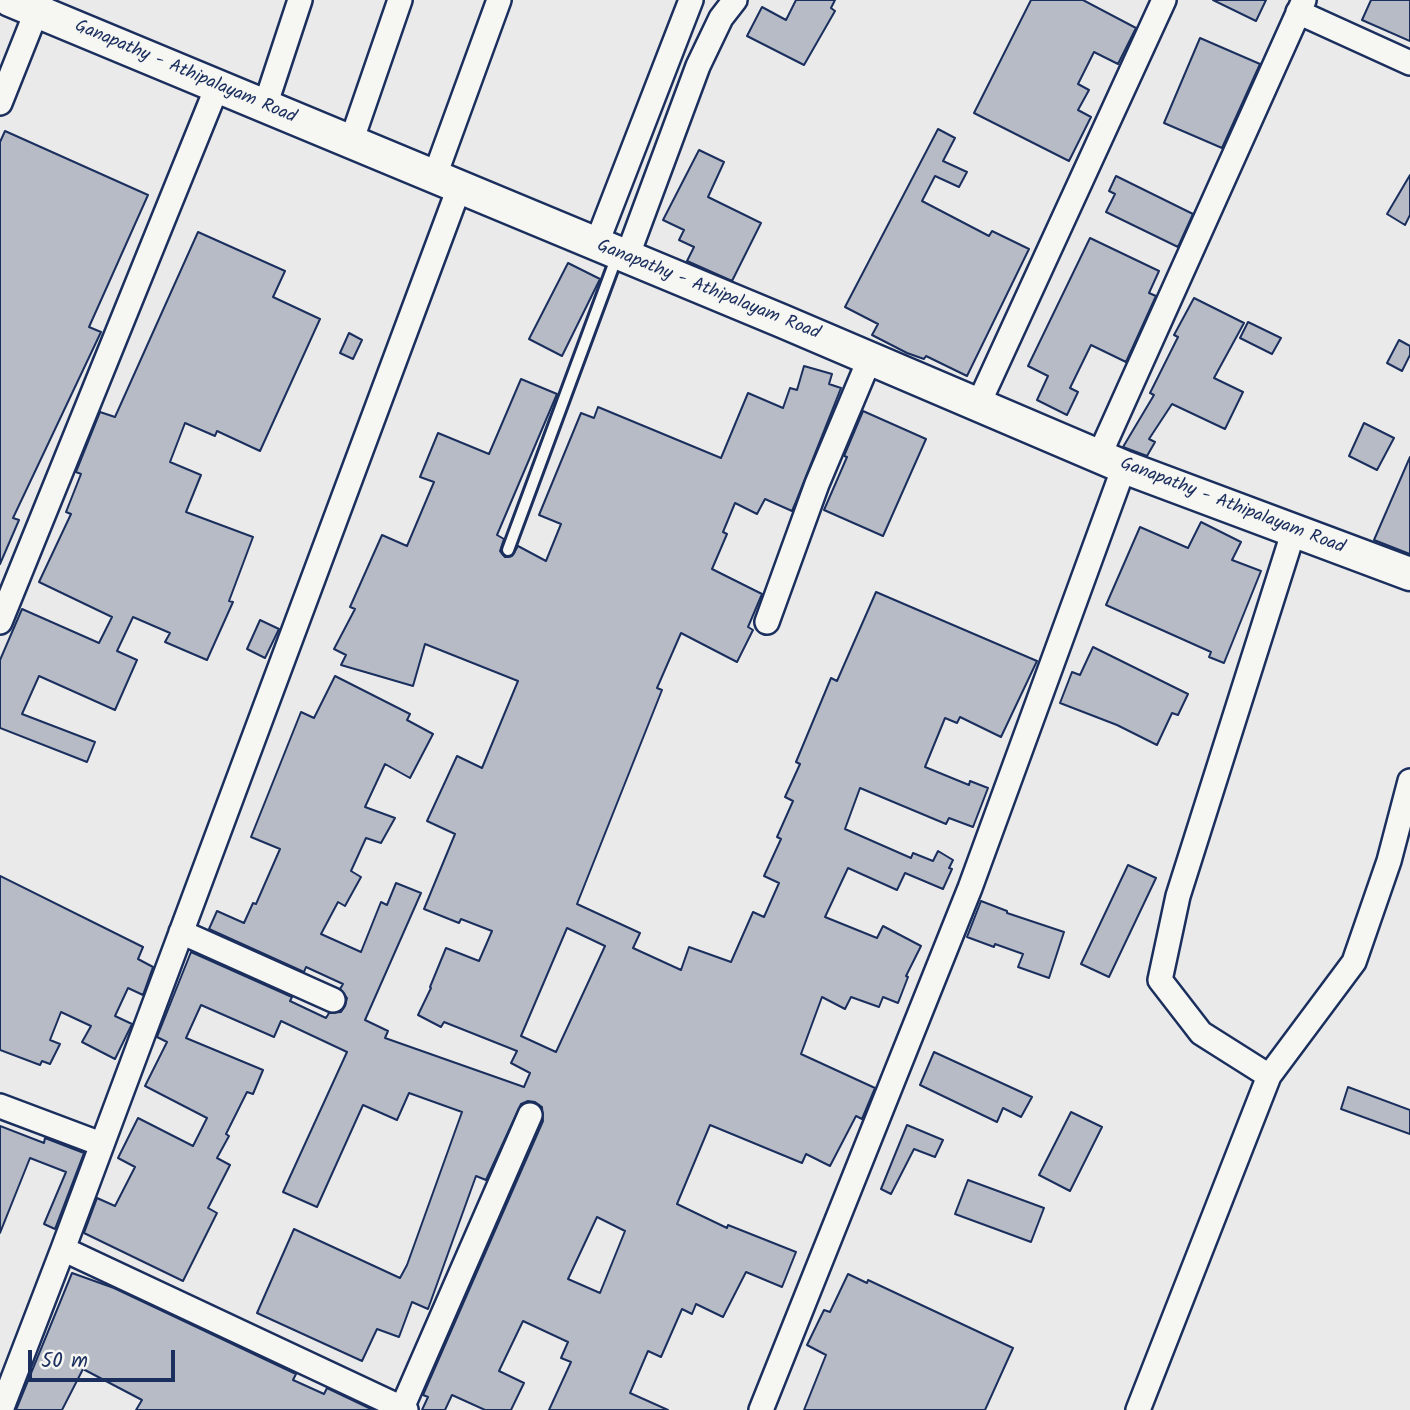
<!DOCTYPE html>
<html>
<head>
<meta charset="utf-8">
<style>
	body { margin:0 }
	#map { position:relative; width:1410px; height:1410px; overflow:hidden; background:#e9eae9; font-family:Kalam,sans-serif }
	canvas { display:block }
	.scale { position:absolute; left:28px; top:1350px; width:147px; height:32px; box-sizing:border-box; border:4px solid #1b2f5e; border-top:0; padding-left:9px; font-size:21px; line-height:24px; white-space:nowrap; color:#1b2f5e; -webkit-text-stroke:5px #f6f6f2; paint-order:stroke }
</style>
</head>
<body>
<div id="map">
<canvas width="1410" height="1410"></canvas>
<div class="scale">50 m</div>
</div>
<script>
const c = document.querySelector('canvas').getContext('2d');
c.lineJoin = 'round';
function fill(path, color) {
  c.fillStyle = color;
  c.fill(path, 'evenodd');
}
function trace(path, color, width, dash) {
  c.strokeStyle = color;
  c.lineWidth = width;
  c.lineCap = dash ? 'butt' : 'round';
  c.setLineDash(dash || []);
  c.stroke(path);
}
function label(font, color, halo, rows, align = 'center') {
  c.font = font + ' Kalam,sans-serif';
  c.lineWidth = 5;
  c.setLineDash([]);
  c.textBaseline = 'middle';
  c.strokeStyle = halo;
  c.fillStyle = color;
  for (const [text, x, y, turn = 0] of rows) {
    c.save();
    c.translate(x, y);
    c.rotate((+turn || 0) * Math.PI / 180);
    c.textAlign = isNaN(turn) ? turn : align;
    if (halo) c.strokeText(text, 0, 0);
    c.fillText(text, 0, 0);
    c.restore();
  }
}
const building = new Path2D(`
	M 796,0 L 835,0 L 831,8 L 835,11 L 804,65 L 747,36 L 762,7 L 786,20 Z
	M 1031,0 L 1083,0 L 1136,28 L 1118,64 L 1094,52 L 1078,84 L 1089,90 L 1078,110 L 1091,117 L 1069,161 L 974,113 Z
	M 1213,0 L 1266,0 L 1256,21 Z
	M 1371,0 L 1410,0 L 1410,41 L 1362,20 Z
	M 1200,38 L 1260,64 L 1222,148 L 1164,123 Z
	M 938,129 L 955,138 L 943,161 L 967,172 L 959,187 L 935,176 L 922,201 L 989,236 L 992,231 L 1029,249 L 967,376 L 926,356 L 924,359 L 907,353 L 872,335 L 878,324 L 845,307 Z
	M 5,131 L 148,195 L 89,327 L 101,332 L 13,518 L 19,520 L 0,564 L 0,142 Z
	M 699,150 L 724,162 L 708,197 L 761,223 L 732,281 L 687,261 L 694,247 L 679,240 L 684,230 L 663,220 Z
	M 1410,175 L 1410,215 L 1405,225 L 1387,214 Z
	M 1116,176 L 1193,214 L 1178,247 L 1106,212 L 1115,194 L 1109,191 Z
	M 198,232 L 285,271 L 273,297 L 320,319 L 260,451 L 217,431 L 215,436 L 185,423 L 170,462 L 201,475 L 186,512 L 253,537 L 229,601 L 233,602 L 207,660 L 165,642 L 170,633 L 133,617 L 117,651 L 137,660 L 115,710 L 39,676 L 22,714 L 95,742 L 87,762 L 0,728 L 0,660 L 22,609 L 99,643 L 112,617 L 39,582 L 71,514 L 66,512 L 81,474 L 76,472 L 100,412 L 115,417 Z
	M 1090,238 L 1159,271 L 1149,293 L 1156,296 L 1126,362 L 1091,345 L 1070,388 L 1078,392 L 1067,415 L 1037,400 L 1048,376 L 1028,366 Z
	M 568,263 L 600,279 L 562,356 L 529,339 Z
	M 1194,298 L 1244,323 L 1214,378 L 1243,392 L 1225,429 L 1172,404 L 1149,439 L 1155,442 L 1147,456 L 1123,447 L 1154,395 L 1150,393 L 1178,337 L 1174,335 Z
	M 1248,322 L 1281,338 L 1272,354 L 1240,338 Z
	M 349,333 L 362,340 L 353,359 L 340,353 Z
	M 1399,340 L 1410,346 L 1410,355 L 1402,371 L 1387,363 Z
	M 804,366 L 832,374 L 829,384 L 841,388 L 795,504 L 792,511 L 765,499 L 757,514 L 735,503 L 723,532 L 727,534 L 712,569 L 762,594 L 748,627 L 753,630 L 737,662 L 681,633 L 657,688 L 662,690 L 577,904 L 640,933 L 633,948 L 681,970 L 689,947 L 731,962 L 753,912 L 764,917 L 779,883 L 764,876 L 781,839 L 777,837 L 793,801 L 785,797 L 800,764 L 796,762 L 831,678 L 837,681 L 876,592 L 1037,661 L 1001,737 L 960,717 L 957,723 L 945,718 L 925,767 L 969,785 L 970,781 L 988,788 L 973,827 L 949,818 L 946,824 L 860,788 L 845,829 L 911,858 L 913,853 L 933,861 L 938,851 L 953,860 L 949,868 L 952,869 L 943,889 L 905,873 L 897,890 L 848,868 L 825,917 L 877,938 L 883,926 L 921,946 L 906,976 L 908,977 L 898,1003 L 883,997 L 879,1007 L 851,997 L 845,1009 L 822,997 L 801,1054 L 875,1088 L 862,1119 L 856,1116 L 830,1166 L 806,1154 L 802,1163 L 710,1125 L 677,1204 L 727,1228 L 728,1225 L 796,1252 L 782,1287 L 746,1272 L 723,1317 L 696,1304 L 692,1314 L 682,1309 L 661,1357 L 648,1351 L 630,1393 L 668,1410 L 549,1410 L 571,1362 L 561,1358 L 568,1342 L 523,1321 L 499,1371 L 524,1383 L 511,1410 L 485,1410 L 452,1395 L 445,1410 L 422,1410 L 428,1397 L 423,1395 L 543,1121 L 542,1107 L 535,1102 L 528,1101 L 521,1104 L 486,1180 L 476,1176 L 428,1309 L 412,1302 L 399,1337 L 377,1329 L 362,1361 L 257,1313 L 294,1229 L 400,1278 L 407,1265 L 462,1112 L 409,1093 L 397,1120 L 363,1105 L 317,1207 L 283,1192 L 347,1052 L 281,1021 L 274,1037 L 201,1005 L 186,1038 L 263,1070 L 253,1094 L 247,1092 L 226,1134 L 229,1136 L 217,1158 L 230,1165 L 208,1208 L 217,1213 L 183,1281 L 84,1233 L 97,1198 L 115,1206 L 135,1167 L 118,1158 L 138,1118 L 193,1146 L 207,1118 L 145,1086 L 167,1042 L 157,1037 L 191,952 L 292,997 L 290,1001 L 326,1018 L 329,1013 L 341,1012 L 345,1006 L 347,998 L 340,989 L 343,984 L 306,967 L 304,972 L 209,929 L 217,911 L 244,923 L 253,903 L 256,904 L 280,849 L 251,837 L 301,712 L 314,718 L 335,676 L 410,714 L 407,720 L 433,734 L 410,778 L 385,764 L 365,807 L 395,818 L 381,843 L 366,838 L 351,871 L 361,877 L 345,906 L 338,902 L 321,934 L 361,952 L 381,902 L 387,905 L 396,883 L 421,893 L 365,1020 L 388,1031 L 385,1038 L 524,1087 L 530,1073 L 511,1063 L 517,1051 L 444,1022 L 441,1027 L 418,1015 L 431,988 L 430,987 L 446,948 L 479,961 L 492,931 L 461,919 L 459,923 L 424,909 L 455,834 L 427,821 L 457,756 L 482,768 L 518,681 L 425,644 L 413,686 L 341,665 L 346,655 L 334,649 L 355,609 L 350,607 L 382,535 L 407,546 L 434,482 L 420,477 L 438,433 L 489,454 L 521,379 L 557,394 L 497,535 L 504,539 L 500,551 L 505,557 L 512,556 L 518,546 L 546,561 L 561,524 L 539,515 L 581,413 L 594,418 L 598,407 L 721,458 L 748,393 L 783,408 L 790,388 L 797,390 ZM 567,928 L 605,946 L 556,1052 L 521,1036 ZM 597,1217 L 625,1231 L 600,1293 L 568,1279 Z
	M 863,411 L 926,439 L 883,536 L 824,510 L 847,457 L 844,456 Z
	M 1364,423 L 1394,438 L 1377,470 L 1349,456 Z
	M 1410,457 L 1410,554 L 1374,540 Z
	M 1201,522 L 1241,542 L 1232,560 L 1261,571 L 1224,663 L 1209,657 L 1211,652 L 1106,605 L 1140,527 L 1188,548 Z
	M 260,620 L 279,629 L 265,658 L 247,649 Z
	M 1093,647 L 1188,694 L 1178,715 L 1172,713 L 1157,745 L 1117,725 L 1060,703 L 1072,672 L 1080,675 Z
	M 1128,865 L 1156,878 L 1109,977 L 1081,964 Z
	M 0,876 L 143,947 L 138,959 L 153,967 L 143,995 L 128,988 L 115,1016 L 132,1024 L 115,1059 L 82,1042 L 91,1026 L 61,1012 L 50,1040 L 60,1044 L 50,1064 L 42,1061 L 40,1065 L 0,1050 Z
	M 981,901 L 1007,911 L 1007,913 L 1064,932 L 1049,978 L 1018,967 L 1023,954 L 995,944 L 994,947 L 967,937 Z
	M 934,1052 L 1032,1097 L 1021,1117 L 1003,1108 L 997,1122 L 920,1085 Z
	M 1348,1087 L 1410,1110 L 1410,1134 L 1341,1109 Z
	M 1071,1112 L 1102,1127 L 1070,1191 L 1039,1175 Z
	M 907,1125 L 943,1140 L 935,1157 L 914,1149 L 891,1194 L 881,1189 Z
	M 0,1126 L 44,1143 L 45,1138 L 84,1153 L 55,1229 L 44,1224 L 66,1172 L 30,1158 L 0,1233 Z
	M 968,1180 L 1044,1208 L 1031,1242 L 955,1214 Z
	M 72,1273 L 114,1288 L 296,1374 L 293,1380 L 324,1394 L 327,1388 L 373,1410 L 136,1410 L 142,1400 L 83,1369 L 62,1410 L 16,1410 Z
	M 848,1274 L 867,1283 L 868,1280 L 1013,1348 L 985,1410 L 804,1410 L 826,1355 L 807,1345 L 824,1310 L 830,1312 Z`);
const service = new Path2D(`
	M 508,550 L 617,256`);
const minor = new Path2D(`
	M 1298,12 L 1410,63
	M 0,103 L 41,0
	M 265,106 L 300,0
	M 351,142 L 400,0
	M 434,178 L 499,0
	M 596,245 L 691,0
	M 627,257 L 698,66 L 721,18 L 735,0
	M 978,405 L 1164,0
	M 1099,456 L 1304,0
	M 0,622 L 217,87
	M 767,622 L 817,484 L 870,358
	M 181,932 L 333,1000
	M 1269,1076 L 1354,962 L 1389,861 L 1410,781
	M 0,1106 L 101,1144
	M 63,1249 L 406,1410
	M 402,1408 L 530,1115
	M 1,1410 L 63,1249 L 459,188
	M 761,1410 L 970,888 L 1124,467
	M 1138,1410 L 1269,1076 L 1201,1033 L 1160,980 L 1178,896 L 1294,530`);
const secondary = new Path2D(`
	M 10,0 L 782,321 L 1124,467 L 1410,574`);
const streetNames = [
	["Ganapathy - Athipalayam Road",185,73,23],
	["Ganapathy - Athipalayam Road",708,291,22],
	["Ganapathy - Athipalayam Road",1232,507,21]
];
fill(building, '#b6bbc6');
trace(building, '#1b2f5e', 2);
trace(service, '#1b2f5e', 16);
trace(minor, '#1b2f5e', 28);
trace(secondary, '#1b2f5e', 37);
trace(service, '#f6f6f2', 10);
trace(minor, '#f6f6f2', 23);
trace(secondary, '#f6f6f2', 32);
label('18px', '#1b2f5e', '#f6f6f2', streetNames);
</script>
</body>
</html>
